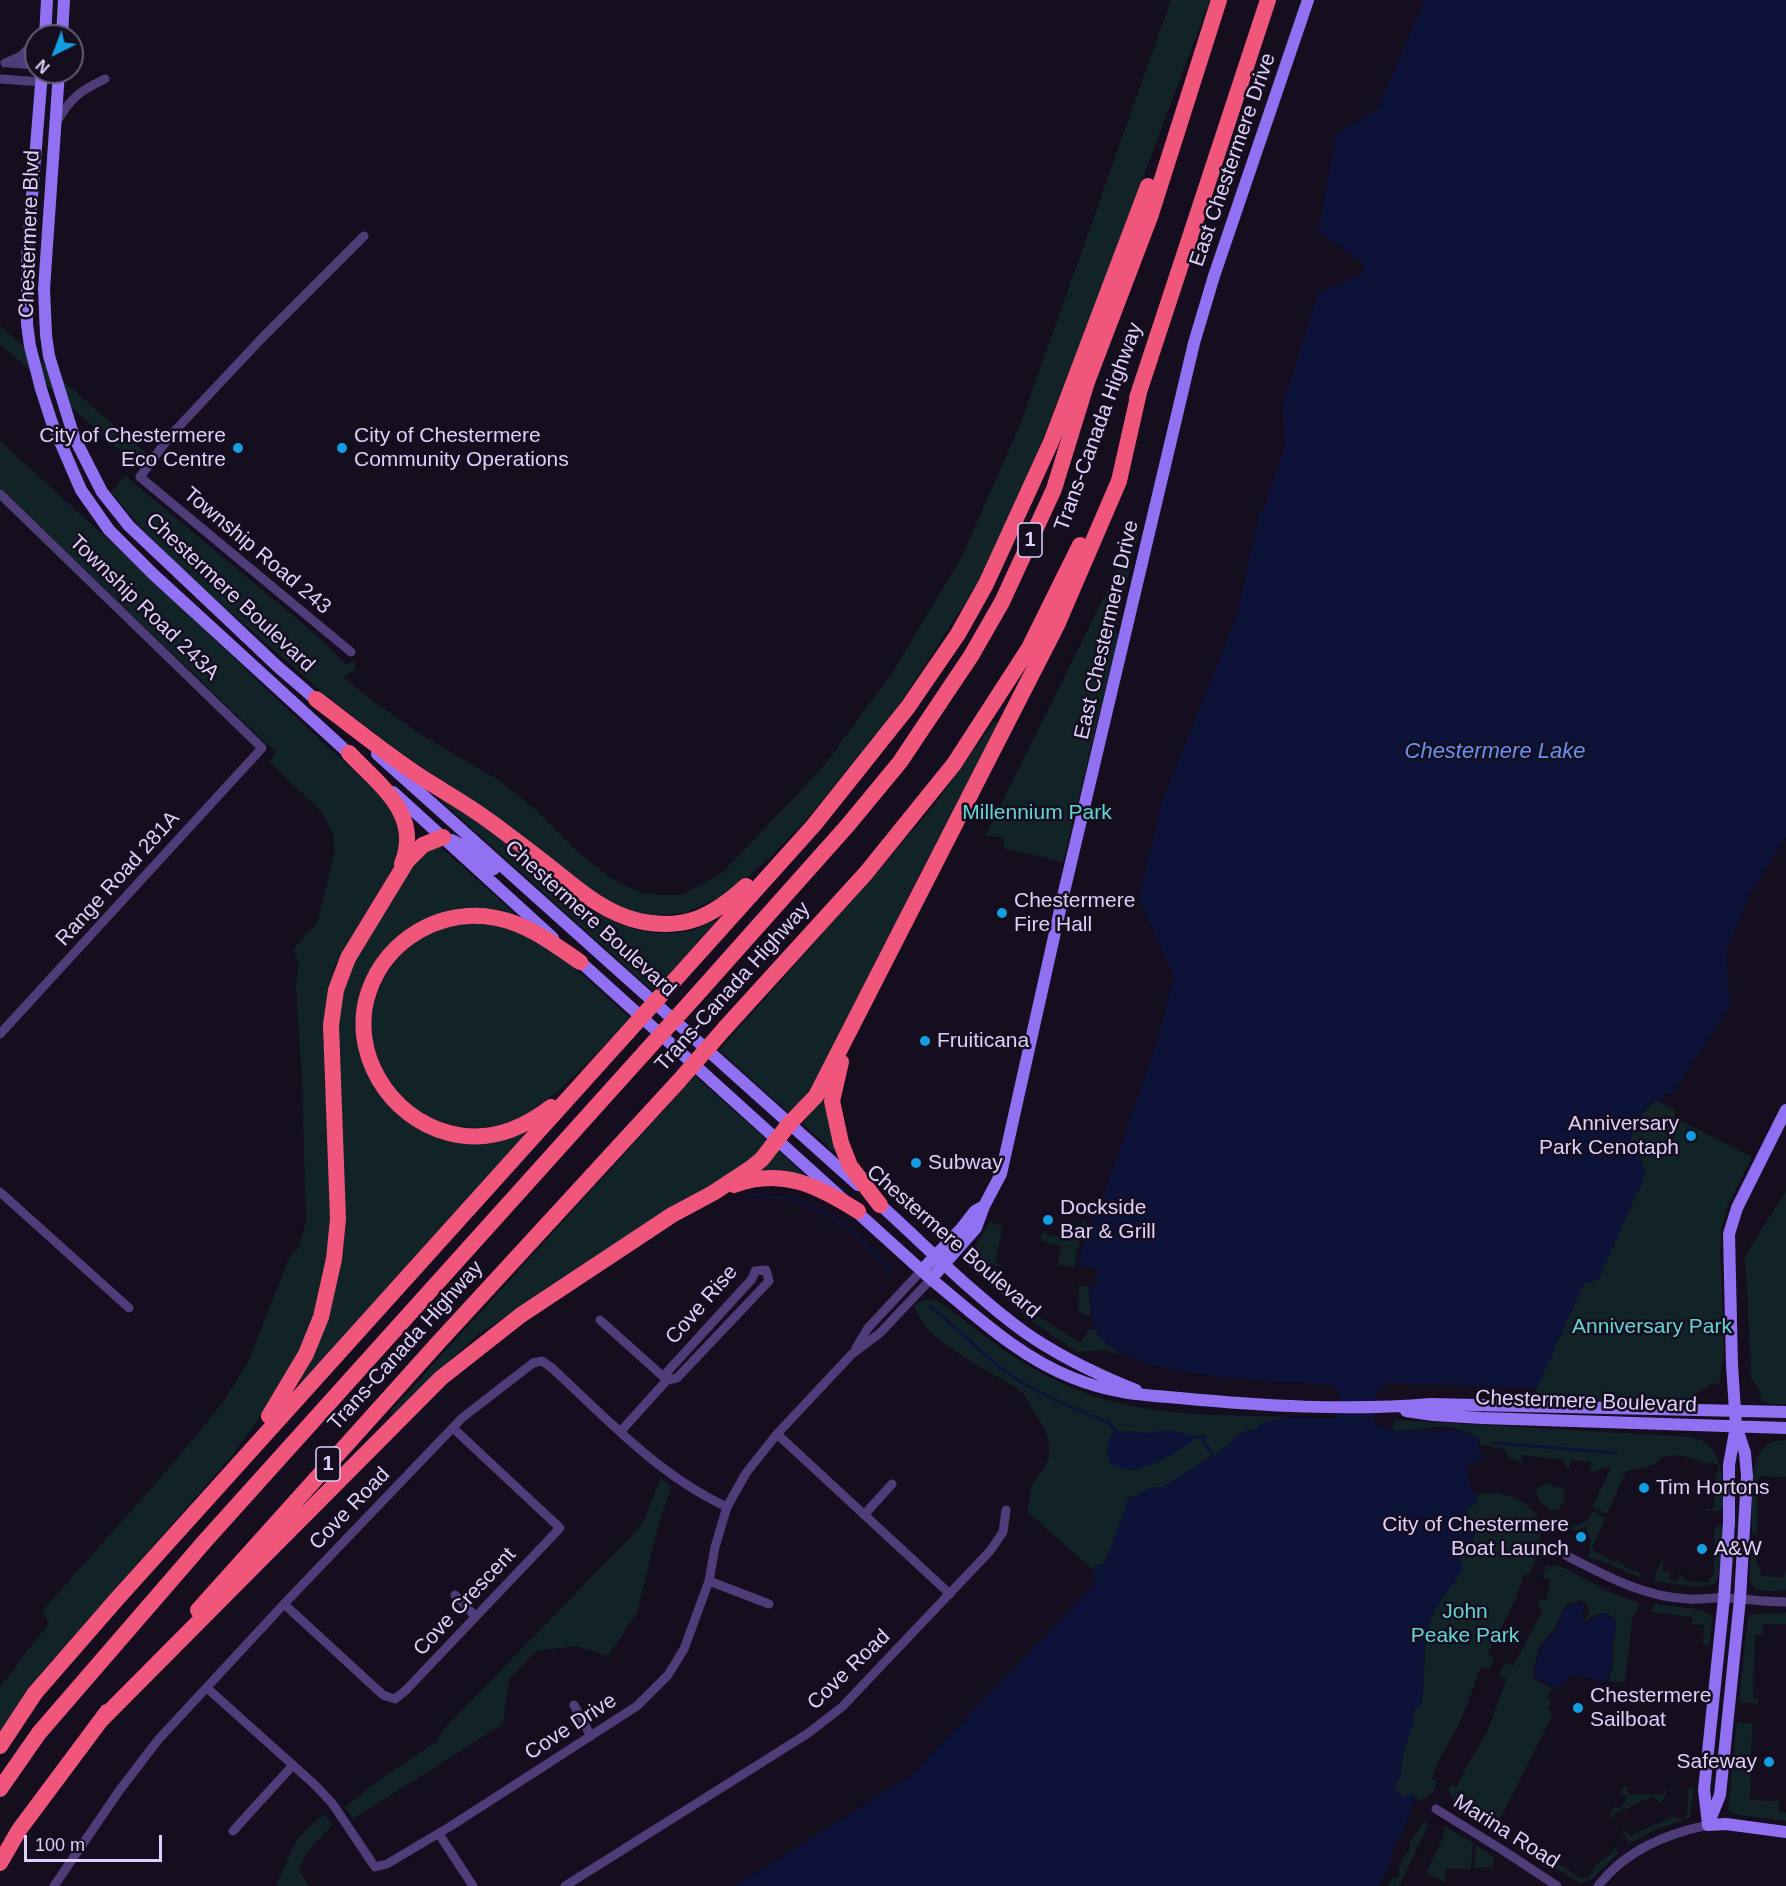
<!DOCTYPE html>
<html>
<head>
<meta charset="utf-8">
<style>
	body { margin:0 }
	#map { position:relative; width:1786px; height:1886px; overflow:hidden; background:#150e1e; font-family:Helvetica,sans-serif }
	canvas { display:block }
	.north { position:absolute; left:24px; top:24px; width:60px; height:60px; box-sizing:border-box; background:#150e1e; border:2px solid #665c76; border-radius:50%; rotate:222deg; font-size:16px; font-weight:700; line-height:24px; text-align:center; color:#dfd0fb }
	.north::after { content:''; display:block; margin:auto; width:21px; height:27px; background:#149ee2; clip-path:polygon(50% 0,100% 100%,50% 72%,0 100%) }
	.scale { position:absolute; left:24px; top:1835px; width:138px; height:27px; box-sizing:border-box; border:3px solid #dfd0fb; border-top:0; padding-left:8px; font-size:18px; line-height:21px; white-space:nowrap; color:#dfd0fb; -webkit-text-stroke:4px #150e1e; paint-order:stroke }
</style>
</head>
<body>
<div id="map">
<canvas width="1786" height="1886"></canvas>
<div class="north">N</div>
<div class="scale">100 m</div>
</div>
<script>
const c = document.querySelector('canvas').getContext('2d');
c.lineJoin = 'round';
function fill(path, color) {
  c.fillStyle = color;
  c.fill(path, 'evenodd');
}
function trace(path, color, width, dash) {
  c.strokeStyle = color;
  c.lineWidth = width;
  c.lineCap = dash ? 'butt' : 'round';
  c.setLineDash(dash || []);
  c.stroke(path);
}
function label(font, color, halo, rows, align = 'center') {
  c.font = font + ' Helvetica,sans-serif';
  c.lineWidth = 5;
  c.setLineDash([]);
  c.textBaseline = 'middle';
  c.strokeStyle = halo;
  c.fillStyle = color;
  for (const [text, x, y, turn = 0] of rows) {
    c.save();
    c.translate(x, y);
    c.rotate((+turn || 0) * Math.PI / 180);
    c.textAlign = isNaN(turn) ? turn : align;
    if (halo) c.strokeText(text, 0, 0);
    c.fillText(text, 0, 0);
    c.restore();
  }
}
const green = new Path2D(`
	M 1171,0 L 1210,0 L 1084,333 L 1025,484 L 978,583 L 894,713 L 808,818 L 771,856 L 730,893 L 685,913 L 645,916 L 604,902 L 518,833 L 456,789 L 405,756 L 323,693 L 193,580 L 141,528 L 111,492 L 125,476 L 314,633 L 345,664 L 354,661 L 356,669 L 343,677 L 374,702 L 425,737 L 499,780 L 536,810 L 577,851 L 612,879 L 644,894 L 681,895 L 721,874 L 823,767 L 892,673 L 962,556 L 1020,425 Z
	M 0,326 L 148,455 L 138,464 L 132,461 L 0,344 Z
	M 0,441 L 169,595 L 307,728 L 375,790 L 389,805 L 399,822 L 402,841 L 397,862 L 335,966 L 324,1016 L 324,1071 L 331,1192 L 330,1236 L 322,1286 L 306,1341 L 277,1393 L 231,1457 L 43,1671 L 0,1735 L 0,1687 L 49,1623 L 42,1611 L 171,1466 L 224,1401 L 249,1360 L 289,1258 L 299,1247 L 306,1221 L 302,1079 L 296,987 L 299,963 L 293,949 L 317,923 L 335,851 L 333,833 L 321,811 L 269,762 L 277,751 L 268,745 L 0,488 Z
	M 1140,525 L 1116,628 L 1118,637 L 1063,862 L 1004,848 L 1004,837 L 985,836 Z
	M 995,720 L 998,724 L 928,858 L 807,1098 L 788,1112 L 719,1050 L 865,886 L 932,808 Z
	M 443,797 C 459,808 477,819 493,831 C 539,866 598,931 659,933 C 668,933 682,933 691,931 C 700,928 707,923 717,920 L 654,992 L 440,800 Z
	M 439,846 L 511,910 L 516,917 L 409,930 L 359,1011 L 376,1089 L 397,1114 L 419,1129 L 493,1140 L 521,1135 L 527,1136 L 301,1383 L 299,1381 L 339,1271 L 346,1225 L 337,1024 L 342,995 L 351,968 L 409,870 L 426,849 Z
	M 466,923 C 484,924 503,926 520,933 C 562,951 596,988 630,1018 C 598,1051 558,1100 515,1120 C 471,1140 408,1120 386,1076 C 378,1062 370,1039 371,1023 C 375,982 399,944 439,929 C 447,926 457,925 466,923 Z
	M 695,1076 L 767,1140 L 762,1151 L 735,1171 L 687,1199 L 476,1336 L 434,1375 L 396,1414 L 392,1415 L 391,1411 Z
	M 826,1092 L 837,1150 L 835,1153 L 803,1124 Z
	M 1656,1100 L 1676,1111 L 1674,1117 L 1752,1157 L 1727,1207 L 1722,1227 L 1720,1250 L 1724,1351 L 1719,1384 L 1711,1384 L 1707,1388 L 1698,1392 L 1698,1401 C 1673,1400 1648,1398 1623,1399 C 1594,1401 1565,1404 1535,1399 L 1537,1388 L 1584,1283 L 1598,1280 L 1646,1173 L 1631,1139 L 1634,1122 Z
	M 778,1150 L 808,1178 L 765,1173 L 759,1169 Z
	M 1786,1191 L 1786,1404 L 1770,1404 L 1762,1401 L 1758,1387 L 1750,1376 L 1751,1365 L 1745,1256 Z
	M 990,1221 L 1003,1227 L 995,1261 L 1000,1265 L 999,1267 L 994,1264 L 990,1272 L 994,1277 L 996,1284 L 1020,1305 L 1081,1343 L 1089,1330 L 1096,1329 L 1097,1333 L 1123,1356 L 1104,1350 L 1077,1352 L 1030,1320 L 980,1276 L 975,1270 L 972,1260 L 973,1259 L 972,1251 Z
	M 1084,1221 L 1087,1222 L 1075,1257 L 1076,1265 L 1074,1267 L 1058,1265 L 1061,1246 L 1041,1241 L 1042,1233 L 1064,1238 L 1065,1236 L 1078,1238 Z
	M 1079,1286 L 1088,1286 L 1091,1315 L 1085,1315 L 1078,1310 Z
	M 924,1300 L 932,1300 L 941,1303 C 967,1322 993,1345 1022,1362 C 1054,1381 1090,1398 1127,1405 C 1178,1416 1233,1415 1286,1417 L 1263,1423 L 1253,1430 L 1242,1432 L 1219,1452 L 1163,1487 L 1151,1488 L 1128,1499 L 1109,1554 L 1103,1565 L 1095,1566 L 1093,1570 L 1028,1512 C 1029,1503 1029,1491 1033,1484 C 1040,1471 1051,1465 1049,1448 C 1049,1435 1042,1424 1035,1414 C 1030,1407 1027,1396 1020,1391 C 992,1369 921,1343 915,1305 Z
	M 1395,1420 L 1692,1437 C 1725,1445 1722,1481 1723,1508 L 1719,1511 L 1706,1511 L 1706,1509 L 1714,1509 L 1715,1479 L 1719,1468 L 1717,1464 L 1713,1462 L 1705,1464 C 1697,1457 1673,1453 1662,1457 C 1659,1459 1659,1461 1655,1463 C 1648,1468 1635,1469 1626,1471 L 1607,1514 L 1592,1507 L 1612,1466 L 1590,1473 L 1591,1462 L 1571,1460 L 1569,1468 L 1567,1468 L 1563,1460 L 1521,1455 L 1523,1463 L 1508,1458 L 1506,1450 L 1480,1444 L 1480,1440 C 1441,1415 1431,1433 1392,1430 Z
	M 1786,1440 L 1786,1477 L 1760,1476 L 1758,1481 L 1757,1533 L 1754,1534 L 1752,1532 C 1753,1509 1745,1453 1772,1442 C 1775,1440 1782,1441 1786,1440 Z
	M 661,1478 L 672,1487 L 659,1522 L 637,1613 L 608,1656 L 576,1646 L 536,1651 L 509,1679 L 503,1724 L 353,1819 L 345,1807 L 379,1780 L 437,1741 L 444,1729 L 638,1529 L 644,1520 Z
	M 1546,1484 L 1563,1488 C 1566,1497 1564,1503 1558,1510 L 1551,1511 L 1539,1500 L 1536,1490 L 1540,1486 Z
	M 1497,1493 L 1510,1496 L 1525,1503 L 1537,1516 L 1542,1525 L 1538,1553 L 1530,1574 L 1524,1575 L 1514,1603 L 1487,1654 L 1494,1658 L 1489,1670 L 1481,1667 L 1461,1720 L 1436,1766 L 1432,1779 L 1437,1781 L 1434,1791 L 1422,1801 L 1411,1795 L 1404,1797 L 1400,1795 L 1395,1787 L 1395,1783 L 1400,1778 L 1403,1754 L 1413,1720 L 1412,1713 L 1416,1708 L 1421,1706 C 1427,1678 1421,1649 1430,1622 C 1436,1602 1452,1588 1462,1570 L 1460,1559 L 1463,1555 L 1470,1553 L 1475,1532 L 1466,1523 L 1467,1510 L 1477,1502 L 1477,1494 Z
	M 1593,1511 L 1606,1518 L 1592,1547 L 1594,1551 L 1615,1562 L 1617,1560 L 1630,1570 L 1641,1572 L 1639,1577 L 1597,1559 L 1587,1558 L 1591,1548 L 1588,1544 L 1591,1541 L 1586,1527 L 1573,1531 L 1570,1528 L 1587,1521 Z
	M 1719,1525 L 1723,1527 C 1722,1542 1724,1573 1714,1584 L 1700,1587 L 1653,1581 L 1663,1557 L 1663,1571 L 1670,1572 L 1670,1581 L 1678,1581 L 1679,1573 L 1686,1581 L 1708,1583 L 1714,1573 L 1715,1526 Z
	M 1755,1547 L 1756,1548 L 1757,1566 L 1761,1567 L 1760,1576 L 1784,1577 L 1786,1569 L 1786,1590 C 1745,1594 1748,1584 1752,1549 Z
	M 1558,1565 L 1609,1592 L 1639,1603 L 1636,1613 L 1632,1617 L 1625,1682 L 1608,1682 C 1613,1670 1613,1662 1613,1649 C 1613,1639 1617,1631 1616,1620 C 1605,1609 1596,1613 1585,1622 L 1589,1610 L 1587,1604 L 1579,1600 L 1565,1606 L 1554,1630 L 1545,1639 L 1538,1650 L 1533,1671 L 1534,1679 L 1552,1688 L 1546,1698 L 1551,1700 L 1548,1710 L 1551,1712 L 1552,1716 L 1495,1829 L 1492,1829 L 1456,1806 L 1449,1791 L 1450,1785 L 1457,1787 L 1467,1765 L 1486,1734 L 1507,1679 L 1499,1675 L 1505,1663 L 1513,1666 L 1543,1610 L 1537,1606 L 1540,1599 L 1547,1600 L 1550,1580 L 1543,1578 L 1546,1566 Z
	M 1654,1604 C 1668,1607 1703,1606 1712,1616 L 1709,1645 L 1703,1645 L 1704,1625 L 1692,1624 L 1692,1617 L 1651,1612 Z
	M 1786,1613 L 1786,1624 L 1764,1624 L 1762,1635 L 1755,1635 L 1753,1699 L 1758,1700 L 1757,1704 L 1739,1702 L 1748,1618 L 1752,1614 Z
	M 1737,1723 L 1752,1723 L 1750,1800 L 1779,1801 L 1779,1812 L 1786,1813 L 1786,1821 L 1734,1814 L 1728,1810 Z
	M 1624,1786 L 1626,1786 L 1628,1794 L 1663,1795 L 1666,1787 L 1666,1796 L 1660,1803 L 1654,1796 L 1649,1798 L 1614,1814 L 1615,1817 L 1613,1819 L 1610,1814 L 1614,1806 L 1621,1809 L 1627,1796 L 1622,1795 L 1621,1791 Z
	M 1688,1787 L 1694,1788 L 1690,1818 L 1654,1830 L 1629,1844 L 1622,1831 L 1625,1830 L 1630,1836 L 1674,1816 L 1679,1819 L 1685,1819 L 1688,1807 Z
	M 323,1814 L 333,1824 L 306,1854 L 299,1870 L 309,1886 L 276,1886 L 297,1839 Z
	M 1425,1821 L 1427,1824 L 1425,1832 L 1399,1886 L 1388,1886 L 1392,1879 L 1399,1876 L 1399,1866 L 1410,1848 L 1410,1842 Z
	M 1446,1827 L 1473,1843 L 1471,1869 L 1446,1869 L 1445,1882 L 1426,1873 L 1444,1836 L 1443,1828 Z
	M 1476,1845 L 1494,1858 L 1492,1868 L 1474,1867 Z
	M 1616,1846 L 1618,1853 L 1592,1879 L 1581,1883 L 1530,1854 L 1534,1848 L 1548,1861 L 1565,1867 L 1581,1879 L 1589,1876 L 1597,1864 L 1608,1856 Z`);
const water = new Path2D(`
	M 1425,0 L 1786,0 L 1786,838 L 1750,893 L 1726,952 L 1730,1006 L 1672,1095 L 1665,1093 L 1660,1101 L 1655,1100 L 1634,1122 L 1631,1139 L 1646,1173 L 1598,1280 L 1584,1283 L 1537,1388 L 1388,1383 C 1370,1388 1375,1406 1374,1422 C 1395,1439 1438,1427 1463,1431 C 1469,1432 1475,1437 1480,1440 L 1478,1446 L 1484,1459 L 1466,1467 L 1472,1494 L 1477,1494 L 1477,1502 C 1468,1506 1464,1513 1466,1523 L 1475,1532 L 1469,1553 L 1463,1555 L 1460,1559 L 1462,1570 C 1452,1588 1436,1602 1430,1622 C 1421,1649 1427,1678 1421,1706 L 1416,1708 L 1412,1713 L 1415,1723 L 1409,1731 L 1410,1732 L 1403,1754 L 1400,1778 L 1395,1783 L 1395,1787 L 1400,1795 L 1404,1797 L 1411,1794 L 1416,1797 L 1401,1836 L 1393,1848 L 1390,1867 L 1378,1886 L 735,1886 L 911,1775 L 1095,1584 L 1093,1576 L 1095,1566 L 1103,1565 L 1109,1554 L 1128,1499 L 1151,1488 L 1163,1487 L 1219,1452 L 1242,1432 L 1253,1430 L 1263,1423 L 1286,1417 L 1336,1418 C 1338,1405 1345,1390 1331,1385 C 1282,1381 1123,1379 1097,1333 C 1090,1321 1091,1301 1089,1287 L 1097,1285 L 1097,1268 L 1082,1267 L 1079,1260 L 1090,1220 L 1097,1214 L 1155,1048 L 1174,977 L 1139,898 L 1162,801 L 1237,615 L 1260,511 L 1263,511 L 1285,445 L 1282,407 L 1318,293 L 1363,274 L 1364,264 L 1318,231 L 1337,133 L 1377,109 Z
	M 1159,1430 L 1176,1431 L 1193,1437 L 1198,1435 L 1206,1435 L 1207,1438 L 1203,1440 L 1194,1438 C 1187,1449 1144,1471 1130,1470 C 1124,1470 1117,1466 1111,1464 C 1105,1452 1106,1445 1113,1433 L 1120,1431 L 1125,1432 C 1136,1429 1148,1436 1159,1430 Z
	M 1577,1603 L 1584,1606 L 1582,1613 L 1584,1624 L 1602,1613 L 1614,1619 C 1618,1630 1612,1637 1612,1648 C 1612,1661 1613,1671 1605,1682 L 1582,1677 L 1581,1675 L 1568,1677 L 1568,1680 L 1556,1689 L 1535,1677 L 1535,1669 L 1540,1650 L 1548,1638 L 1557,1630 L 1564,1609 Z`);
const stream = new Path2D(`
	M 750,1195 L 791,1198 L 824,1212 L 854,1232 L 891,1271
	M 930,1306 C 957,1327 980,1353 1008,1373 C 1038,1395 1075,1408 1109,1423 L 1117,1432
	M 1203,1440 L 1213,1456
	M 1494,1443 L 1617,1453`);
const street = new Path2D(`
	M 5,63 L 21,56 L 36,41
	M 9,63 L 36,65
	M 0,79 L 42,82 L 59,74
	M 56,123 C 70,99 79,91 105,79
	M 0,494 L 262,748 L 0,1034
	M 351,652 L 140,477 L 170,436 L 263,337 L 364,236
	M 0,1192 L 129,1308
	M 600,1320 L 667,1380
	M 856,1348 L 868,1328 L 922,1270
	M 621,1431 L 667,1380 L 677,1378 L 769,1281 L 766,1270 L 755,1271 L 752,1279 L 667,1372 L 667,1380
	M 777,1434 L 950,1594
	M 864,1515 L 892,1484
	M 1567,1556 C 1606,1576 1644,1597 1689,1599 C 1701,1600 1713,1597 1726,1598 C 1746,1599 1765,1602 1786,1602
	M 709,1581 L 769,1604
	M 455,1595 L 475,1616
	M 284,1604 L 383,1695 L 395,1699 L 406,1690 L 560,1528 L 453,1428
	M 207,1688 L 314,1784 L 332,1803 L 375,1867 L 387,1864 L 451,1826 L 637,1706 L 668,1675 L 684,1649 L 709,1581 L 715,1547 L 727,1507 L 746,1473 L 777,1434 L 852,1354 L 880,1333 L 931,1279
	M 574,1705 L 591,1736
	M 1436,1809 L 1504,1851 L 1557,1886
	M 233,1831 L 293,1765
	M 439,1834 L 473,1886
	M 54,1886 L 119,1791 L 158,1740 L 284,1604 L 462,1418 L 533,1363 L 542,1361 L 552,1368 C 606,1418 659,1476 727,1507
	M 565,1886 L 807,1734 L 842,1707 L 990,1551 L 1003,1532 L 1006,1510
	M 1598,1886 C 1626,1850 1666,1834 1708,1825`);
const secondary = new Path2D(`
	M 45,36 L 47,0
	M 62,36 L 64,0
	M 42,72 L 27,259 L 27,324 L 30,346 L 41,389 L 52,423 L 81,490 L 109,530 L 153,574 L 355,759
	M 59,72 L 44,289 L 46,335 L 49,356 L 74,437 L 102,492 L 129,526 L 277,666 L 322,705
	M 377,754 L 858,1185
	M 393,792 L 553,938
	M 452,840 L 468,848 L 494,869
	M 575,957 L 931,1279 C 975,1315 1019,1357 1073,1378 C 1110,1393 1141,1395 1180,1398 C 1263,1406 1348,1411 1431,1404 L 1786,1412
	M 876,1201 C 924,1244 970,1292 1023,1331 C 1058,1356 1096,1374 1136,1390
	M 922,1270 L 961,1229 L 975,1211 L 984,1206
	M 931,1279 L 976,1228 L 984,1206 L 1001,1174 L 1064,892 L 1194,343 L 1214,276 L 1308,0
	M 1406,1411 L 1433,1415 L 1482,1418 L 1786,1428
	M 1708,1824 L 1704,1790 L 1724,1598 L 1729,1522 L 1729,1465 L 1736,1426
	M 1708,1825 L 1720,1795 L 1740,1599 L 1747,1476 L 1745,1453 L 1736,1426 L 1732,1365 L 1729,1234 L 1737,1208 L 1786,1110
	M 1708,1825 L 1726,1824 L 1786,1832`);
const highway = new Path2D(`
	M 1137,398 L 1268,0
	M 316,699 C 349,724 381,750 415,773 C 439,789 465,803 488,820 C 510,836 532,853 554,870 C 580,891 605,913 639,921 C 685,931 713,916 746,886
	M 349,753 C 380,786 422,814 402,864
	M 673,982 L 814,825 L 908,707 L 958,634 L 986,584 L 1051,442 L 1148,186
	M 693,999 L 848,825 L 900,762 L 971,656 L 1002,602 L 1054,489 L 1087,382 L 1150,217 L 1219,0
	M 725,1028 L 866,873 L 954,764 L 1029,648 L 1080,545
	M 841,1062 L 832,1101 L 841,1143 L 850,1166 L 880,1205
	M 551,1107 C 521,1130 486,1143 449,1133 C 389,1118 348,1051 369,991 C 387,939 442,907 496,918 C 528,924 554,944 580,962
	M 734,1185 C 782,1167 818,1186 858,1211
	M 269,1416 L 306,1354 L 321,1317 L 334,1259 L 338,1219 L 331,1025 L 336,990 L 348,958 L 407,861 L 423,845 L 443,837
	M 198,1610 L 437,1344 L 678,1082
	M 101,1720 L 441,1378 L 521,1315 L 672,1215 L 713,1193 L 751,1168 L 762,1159 L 789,1124 L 816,1096 L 1057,625 L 1119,481 L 1140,388
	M 0,1746 L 35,1693 L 116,1600 L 627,1033
	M 0,1789 L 39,1733 L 205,1541 L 645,1052
	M 0,1863 L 19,1830 L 107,1712`);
const highwayBridge = new Path2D(`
	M 627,1033 L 673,982
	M 645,1052 L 693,999
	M 678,1082 L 725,1028`);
const markers = [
	[238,448,6,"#149ee2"],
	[342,448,6,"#149ee2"],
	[1002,913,6,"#149ee2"],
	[925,1041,6,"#149ee2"],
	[1691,1136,6,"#149ee2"],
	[916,1163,6,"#149ee2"],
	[1048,1220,6,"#149ee2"],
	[1644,1488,6,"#149ee2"],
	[1581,1537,6,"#149ee2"],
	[1702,1549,6,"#149ee2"],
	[1578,1708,6,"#149ee2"],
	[1769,1762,6,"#149ee2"]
];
const shields = [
	[1030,540,24],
	[328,1464,24]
];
const shieldNames = [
	["1",1030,540],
	["1",328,1464]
];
const streetNames = [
	["East Chestermere Drive",1233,160,-71],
	["Chestermere Blvd",30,234,-88],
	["Trans-Canada Highway",1099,427,-70],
	["Township Road 243",257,551,40],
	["Chestermere Boulevard",230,593,43],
	["Township Road 243A",144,608,44],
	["East Chestermere Drive",1107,630,-77],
	["Range Road 281A",118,879,-48],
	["Chestermere Boulevard",590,919,42],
	["Trans-Canada Highway",733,987,-48],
	["Chestermere Boulevard",953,1242,41],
	["Cove Rise",702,1305,-49],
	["Trans-Canada Highway",406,1346,-48],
	["Chestermere Boulevard",1586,1402,2],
	["Cove Road",350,1509,-46],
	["Cove Crescent",465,1602,-47],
	["Cove Road",849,1670,-44],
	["Cove Drive",571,1727,-33],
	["Marina Road",1506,1832,32]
];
const poiNames = [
	["City of Chestermere",226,436,"right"],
	["Eco Centre",226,460,"right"],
	["City of Chestermere",354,436],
	["Community Operations",354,460],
	["Chestermere",1014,901],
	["Fire Hall",1014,925],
	["Fruiticana",937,1041],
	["Anniversary",1679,1124,"right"],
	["Park Cenotaph",1679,1148,"right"],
	["Subway",928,1163],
	["Dockside",1060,1208],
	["Bar & Grill",1060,1232],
	["Tim Hortons",1656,1488],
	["City of Chestermere",1569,1525,"right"],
	["Boat Launch",1569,1549,"right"],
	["A&W",1714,1549],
	["Chestermere",1590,1696],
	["Sailboat",1590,1720],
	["Safeway",1757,1762,"right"]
];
const parkNames = [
	["Millennium Park",1037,813],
	["Anniversary Park",1652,1327],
	["John",1465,1612],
	["Peake Park",1465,1636]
];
const waterNames = [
	["Chestermere Lake",1495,752]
];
fill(green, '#122328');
fill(water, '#0d1338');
trace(stream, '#0d1338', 3);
trace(street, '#4e3d79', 9);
trace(secondary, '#9170f2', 12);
trace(highway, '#f0567c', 16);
trace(highwayBridge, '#f0567c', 16);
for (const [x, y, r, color] of markers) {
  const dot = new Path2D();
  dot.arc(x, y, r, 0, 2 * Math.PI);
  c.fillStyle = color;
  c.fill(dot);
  trace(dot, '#150e1e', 2);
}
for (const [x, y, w] of shields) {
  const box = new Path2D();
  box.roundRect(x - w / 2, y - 17, w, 34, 4.5);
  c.fillStyle = '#150e1e';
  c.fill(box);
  trace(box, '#dfd0fb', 1.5);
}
label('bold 20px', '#dfd0fb', null, shieldNames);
label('21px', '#dfd0fb', '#150e1e', streetNames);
label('21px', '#dfd0fb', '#150e1e', poiNames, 'left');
label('21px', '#63d4d2', '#150e1e', parkNames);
label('italic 22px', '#6791f1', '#150e1e', waterNames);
</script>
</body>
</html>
